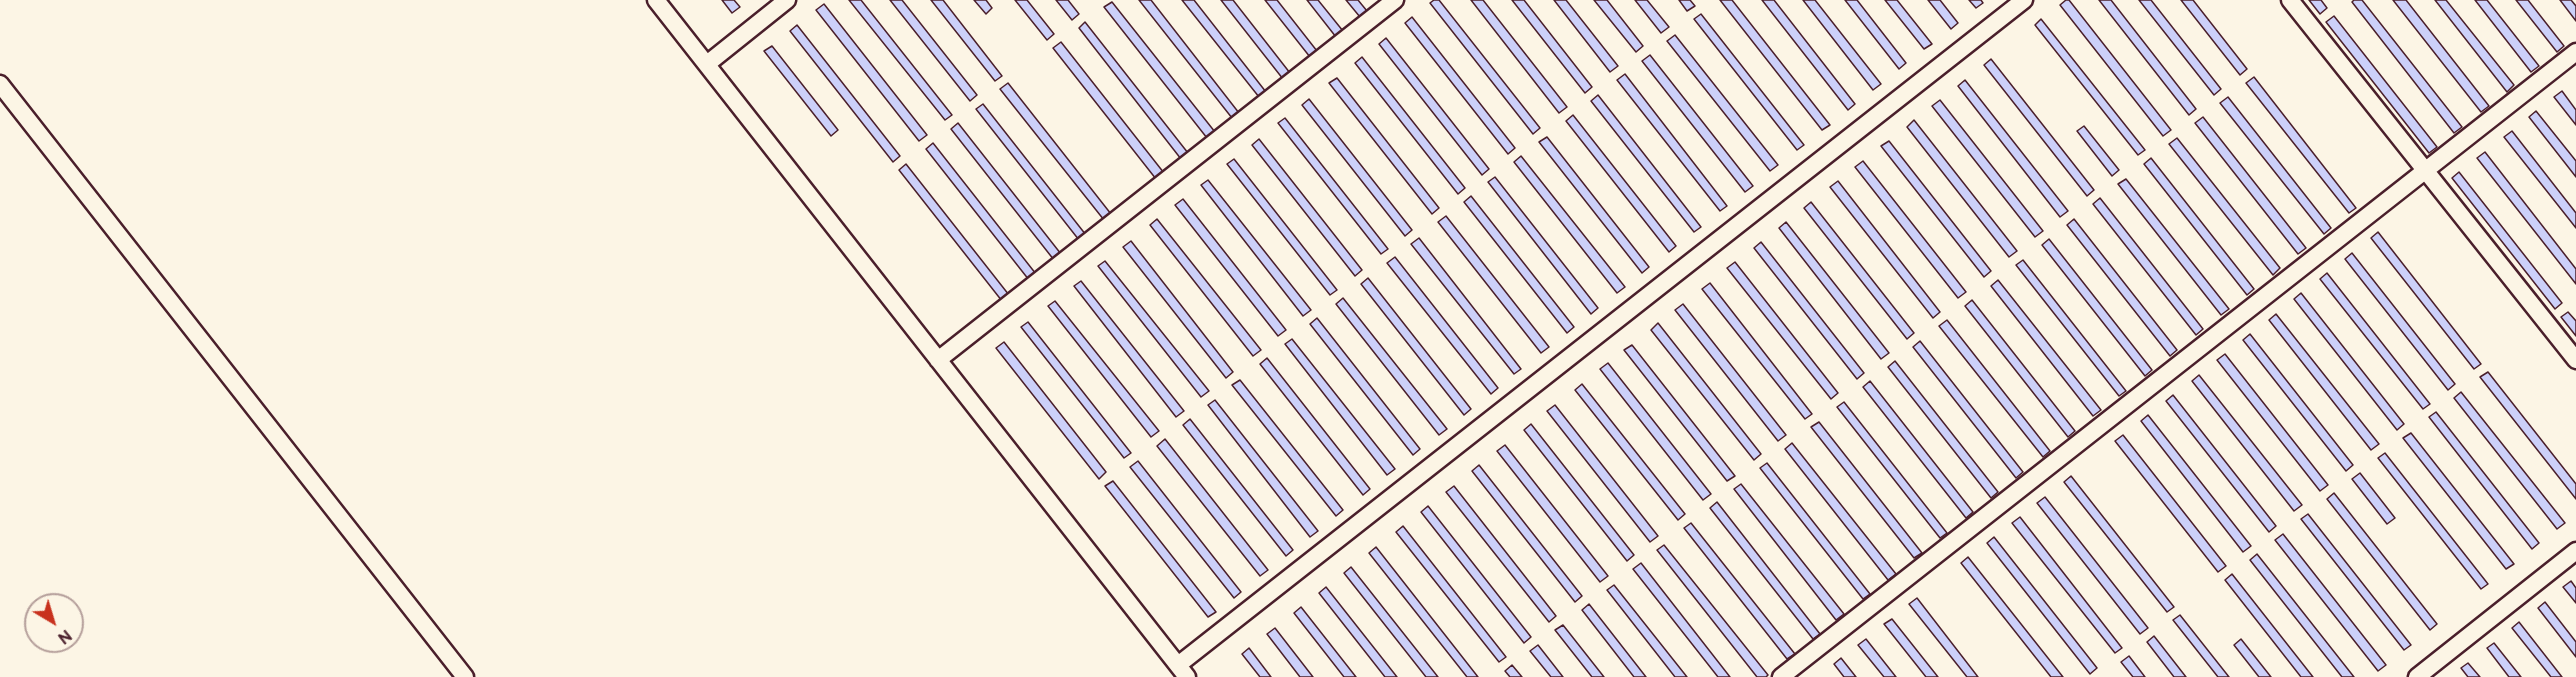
<!DOCTYPE html>
<html>
<head>
<meta charset="utf-8">
<style>
	body { margin:0 }
	#map { position:relative; width:2576px; height:677px; overflow:hidden; background:#fcf5e5; font-family:"Balsamiq Sans",sans-serif }
	canvas { display:block }
	.north { position:absolute; left:24px; top:593px; width:60px; height:60px; box-sizing:border-box; background:#fcf5e5; border:2px solid #b59f9b; border-radius:50%; rotate:142deg; font-size:16px; font-weight:700; line-height:24px; text-align:center; color:#4a1f2b }
	.north::after { content:''; display:block; margin:auto; width:21px; height:27px; background:#c8321e; clip-path:polygon(50% 0,100% 100%,50% 72%,0 100%) }
</style>
</head>
<body>
<div id="map">
<canvas width="2576" height="677"></canvas>
<div class="north">N</div>
</div>
<script>
const c = document.querySelector('canvas').getContext('2d');
c.lineJoin = 'round';
function fill(path, color) {
  c.fillStyle = color;
  c.fill(path, 'evenodd');
}
function trace(path, color, width, dash) {
  c.strokeStyle = color;
  c.lineWidth = width;
  c.lineCap = dash ? 'butt' : 'round';
  c.setLineDash(dash || []);
  c.stroke(path);
}
const building = new Path2D(`
	M 722,0 L 734,0 L 740,7 L 732,13 Z
	M 849,0 L 861,0 L 952,115 L 945,120 Z
	M 890,0 L 902,0 L 977,95 L 970,101 Z
	M 931,0 L 943,0 L 1002,76 L 995,81 Z
	M 974,0 L 986,0 L 992,8 L 986,14 Z
	M 1015,0 L 1027,0 L 1054,34 L 1047,40 Z
	M 1056,0 L 1068,0 L 1079,14 L 1072,20 Z
	M 1139,0 L 1151,0 L 1239,113 L 1232,118 Z
	M 1182,0 L 1194,0 L 1266,92 L 1259,97 Z
	M 1221,0 L 1233,0 L 1290,73 L 1283,79 Z
	M 1265,0 L 1277,0 L 1317,51 L 1310,57 Z
	M 1307,0 L 1318,0 L 1343,31 L 1336,37 Z
	M 1346,0 L 1358,0 L 1367,11 L 1360,17 Z
	M 1434,0 L 1439,0 L 1540,128 L 1533,134 L 1430,3 Z
	M 1471,0 L 1483,0 L 1567,107 L 1559,113 Z
	M 1512,0 L 1524,0 L 1592,87 L 1585,93 Z
	M 1554,0 L 1566,0 L 1618,66 L 1610,72 Z
	M 1594,0 L 1607,0 L 1643,46 L 1636,52 Z
	M 1635,0 L 1647,0 L 1669,27 L 1661,33 Z
	M 1679,0 L 1690,0 L 1695,6 L 1687,11 Z
	M 1720,0 L 1732,0 L 1830,125 L 1822,130 Z
	M 1762,0 L 1774,0 L 1855,104 L 1848,110 Z
	M 1803,0 L 1815,0 L 1881,84 L 1873,90 Z
	M 1845,0 L 1857,0 L 1906,63 L 1899,69 Z
	M 1885,0 L 1897,0 L 1932,44 L 1924,49 Z
	M 1928,0 L 1940,0 L 1958,23 L 1951,29 Z
	M 1969,0 L 1981,0 L 1983,3 L 1976,8 Z
	M 2066,0 L 2069,0 L 2171,130 L 2163,136 L 2060,5 Z
	M 2099,0 L 2111,0 L 2196,109 L 2189,115 Z
	M 2139,0 L 2151,0 L 2221,89 L 2214,95 Z
	M 2181,0 L 2193,0 L 2247,69 L 2240,75 Z
	M 2309,0 L 2321,0 L 2327,8 L 2320,14 Z
	M 2354,0 L 2362,0 L 2462,127 L 2454,133 L 2352,2 Z
	M 2393,0 L 2406,0 L 2489,106 L 2481,112 Z
	M 2435,0 L 2446,0 L 2514,85 L 2507,92 Z
	M 2475,0 L 2487,0 L 2539,66 L 2531,72 Z
	M 2516,0 L 2528,0 L 2564,46 L 2557,52 Z
	M 2560,0 L 2571,0 L 2576,6 L 2576,21 Z
	M 1112,2 L 1215,132 L 1207,138 L 1104,7 Z
	M 824,4 L 927,135 L 919,141 L 816,10 Z
	M 1701,14 L 1804,145 L 1797,150 L 1694,19 Z
	M 2334,16 L 2437,147 L 2429,153 L 2326,22 Z
	M 1412,17 L 1515,148 L 1508,154 L 1405,23 Z
	M 2041,19 L 2145,150 L 2138,155 L 2035,25 Z
	M 1085,22 L 1188,153 L 1181,159 L 1079,28 Z
	M 797,25 L 900,156 L 893,162 L 790,31 Z
	M 1675,35 L 1778,165 L 1770,171 L 1667,41 Z
	M 1386,38 L 1489,169 L 1482,175 L 1379,44 Z
	M 1061,42 L 1164,173 L 1156,179 L 1053,48 Z
	M 772,46 L 838,130 L 831,136 L 764,51 Z
	M 1650,55 L 1753,186 L 1745,192 L 1642,61 Z
	M 1362,57 L 1465,188 L 1458,194 L 1355,63 Z
	M 1991,59 L 2094,190 L 2087,196 L 1984,65 Z
	M 1625,74 L 1727,206 L 1720,211 L 1617,80 Z
	M 2254,77 L 2356,208 L 2349,213 L 2246,83 Z
	M 1337,78 L 1439,208 L 1432,214 L 1329,83 Z
	M 1965,80 L 2068,211 L 2060,217 L 1958,86 Z
	M 1008,83 L 1111,214 L 1104,220 L 1000,89 Z
	M 2562,91 L 2576,110 L 2576,125 L 2554,97 Z
	M 1598,95 L 1701,227 L 1694,232 L 1591,101 Z
	M 2228,97 L 2331,228 L 2324,234 L 2220,103 Z
	M 1309,99 L 1412,230 L 1405,236 L 1302,105 Z
	M 1940,100 L 2043,231 L 2035,237 L 1932,106 Z
	M 983,104 L 1086,235 L 1079,240 L 976,109 Z
	M 2536,111 L 2576,161 L 2576,177 L 2529,117 Z
	M 1573,115 L 1676,246 L 1669,252 L 1566,121 Z
	M 2203,117 L 2306,248 L 2298,254 L 2195,123 Z
	M 1285,118 L 1388,249 L 1381,254 L 1278,123 Z
	M 1914,120 L 2017,251 L 2009,257 L 1907,127 Z
	M 958,123 L 1061,254 L 1054,260 L 951,129 Z
	M 2084,126 L 2119,170 L 2112,176 L 2077,131 Z
	M 2512,131 L 2576,213 L 2576,228 L 2504,137 Z
	M 1547,137 L 1649,267 L 1642,273 L 1539,142 Z
	M 2177,138 L 2280,268 L 2273,275 L 2169,144 Z
	M 1259,139 L 1362,270 L 1355,276 L 1252,145 Z
	M 1889,141 L 1991,271 L 1984,277 L 1881,146 Z
	M 933,143 L 1036,274 L 1029,280 L 926,149 Z
	M 2485,152 L 2576,269 L 2576,284 L 2477,158 Z
	M 1521,156 L 1625,287 L 1617,293 L 1514,162 Z
	M 2151,158 L 2254,289 L 2247,295 L 2144,164 Z
	M 1234,159 L 1337,290 L 1330,295 L 1227,164 Z
	M 1863,161 L 1966,292 L 1958,298 L 1855,167 Z
	M 906,164 L 1009,295 L 1002,301 L 899,170 Z
	M 2459,172 L 2562,303 L 2555,309 L 2452,178 Z
	M 1495,177 L 1598,308 L 1591,314 L 1488,182 Z
	M 2126,179 L 2229,309 L 2221,315 L 2118,184 Z
	M 1208,180 L 1311,310 L 1303,316 L 1201,185 Z
	M 1838,181 L 1940,312 L 1933,318 L 1830,187 Z
	M 1471,196 L 1574,327 L 1567,333 L 1464,202 Z
	M 2100,198 L 2203,329 L 2196,335 L 2093,204 Z
	M 1183,199 L 1286,330 L 1278,336 L 1175,205 Z
	M 1811,202 L 1914,333 L 1907,339 L 1804,208 Z
	M 1446,216 L 1549,347 L 1541,353 L 1438,222 Z
	M 1157,219 L 1261,350 L 1253,356 L 1150,225 Z
	M 2074,219 L 2177,350 L 2170,356 L 2067,225 Z
	M 1786,222 L 1889,353 L 1881,359 L 1779,228 Z
	M 2378,232 L 2481,364 L 2474,369 L 2371,238 Z
	M 1419,238 L 1521,369 L 1514,374 L 1411,244 Z
	M 2049,239 L 2152,370 L 2145,376 L 2042,245 Z
	M 1131,241 L 1233,372 L 1226,378 L 1123,247 Z
	M 1761,242 L 1864,373 L 1857,379 L 1754,248 Z
	M 2352,253 L 2455,384 L 2448,390 L 2345,259 Z
	M 1395,257 L 1498,388 L 1491,394 L 1387,263 Z
	M 2023,260 L 2126,391 L 2119,396 L 2016,265 Z
	M 1105,261 L 1209,391 L 1201,397 L 1098,266 Z
	M 1735,262 L 1838,393 L 1831,399 L 1727,268 Z
	M 2327,273 L 2430,404 L 2423,409 L 2320,279 Z
	M 1368,278 L 1471,409 L 1464,415 L 1361,284 Z
	M 1998,280 L 2101,410 L 2093,416 L 1991,286 Z
	M 1081,281 L 1184,411 L 1176,417 L 1074,286 Z
	M 1710,283 L 1812,414 L 1805,419 L 1702,289 Z
	M 2301,293 L 2404,424 L 2397,430 L 2294,299 Z
	M 1343,298 L 1447,429 L 1439,435 L 1336,304 Z
	M 1972,300 L 2075,431 L 2068,437 L 1965,306 Z
	M 1055,301 L 1159,431 L 1151,437 L 1048,306 Z
	M 1683,304 L 1786,435 L 1778,441 L 1675,310 Z
	M 2568,312 L 2576,321 L 2576,336 L 2561,317 Z
	M 2276,314 L 2379,444 L 2371,450 L 2269,320 Z
	M 1317,318 L 1420,449 L 1413,455 L 1310,324 Z
	M 1947,320 L 2050,451 L 2043,457 L 1939,326 Z
	M 1028,322 L 1131,453 L 1124,458 L 1021,327 Z
	M 1658,323 L 1761,454 L 1754,460 L 1651,330 Z
	M 2250,334 L 2353,465 L 2346,471 L 2243,340 Z
	M 1292,339 L 1395,469 L 1387,475 L 1285,344 Z
	M 1920,341 L 2023,472 L 2016,478 L 1913,347 Z
	M 1004,342 L 1106,472 L 1099,479 L 996,348 Z
	M 1632,345 L 1735,476 L 1727,481 L 1624,350 Z
	M 2225,354 L 2328,485 L 2320,491 L 2217,360 Z
	M 1267,358 L 1370,489 L 1363,495 L 1260,364 Z
	M 1895,361 L 1998,492 L 1991,498 L 1888,367 Z
	M 1608,363 L 1711,494 L 1703,500 L 1600,369 Z
	M 2488,372 L 2576,484 L 2576,499 L 2480,377 Z
	M 2199,375 L 2302,505 L 2294,511 L 2192,381 Z
	M 1240,380 L 1343,510 L 1336,516 L 1232,385 Z
	M 1870,381 L 1973,512 L 1966,518 L 1863,387 Z
	M 1582,384 L 1685,514 L 1678,520 L 1575,390 Z
	M 2461,392 L 2565,523 L 2557,529 L 2454,398 Z
	M 2173,395 L 2276,526 L 2269,532 L 2166,401 Z
	M 1215,400 L 1318,531 L 1310,537 L 1208,405 Z
	M 1844,402 L 1947,533 L 1940,538 L 1837,407 Z
	M 1555,405 L 1658,536 L 1650,542 L 1547,411 Z
	M 2436,412 L 2539,543 L 2532,549 L 2429,417 Z
	M 2148,415 L 2251,546 L 2243,552 L 2141,421 Z
	M 1190,419 L 1293,550 L 1286,556 L 1183,425 Z
	M 1819,422 L 1922,553 L 1914,558 L 1811,427 Z
	M 1531,424 L 1634,555 L 1627,561 L 1524,430 Z
	M 2411,433 L 2514,564 L 2506,569 L 2403,438 Z
	M 2123,435 L 2226,566 L 2218,572 L 2115,441 Z
	M 1165,439 L 1268,570 L 1260,576 L 1157,446 Z
	M 1792,443 L 1896,574 L 1888,580 L 1785,449 Z
	M 1505,445 L 1608,576 L 1600,582 L 1497,451 Z
	M 2385,453 L 2488,584 L 2481,589 L 2378,458 Z
	M 1138,461 L 1241,592 L 1234,598 L 1130,467 Z
	M 1767,463 L 1870,594 L 1863,599 L 1760,468 Z
	M 1479,465 L 1582,596 L 1575,602 L 1472,471 Z
	M 2360,473 L 2395,518 L 2387,524 L 2352,479 Z
	M 2071,476 L 2174,607 L 2167,612 L 2064,482 Z
	M 1113,481 L 1216,612 L 1208,617 L 1105,486 Z
	M 1741,484 L 1844,614 L 1836,620 L 1734,489 Z
	M 1454,486 L 1556,616 L 1549,622 L 1446,492 Z
	M 2334,493 L 2437,624 L 2430,630 L 2327,499 Z
	M 2045,497 L 2148,628 L 2140,634 L 2037,503 Z
	M 1717,502 L 1820,634 L 1813,639 L 1710,508 Z
	M 1428,506 L 1531,637 L 1524,643 L 1421,512 Z
	M 2308,514 L 2411,645 L 2404,650 L 2301,519 Z
	M 2020,517 L 2122,648 L 2115,653 L 2012,523 Z
	M 1691,523 L 1795,654 L 1787,659 L 1684,528 Z
	M 1403,526 L 1506,657 L 1499,662 L 1396,532 Z
	M 2283,534 L 2386,665 L 2378,671 L 2275,540 Z
	M 1994,537 L 2097,668 L 2090,674 L 1987,543 Z
	M 1664,545 L 1768,675 L 1766,677 L 1757,677 L 1657,550 Z
	M 1376,547 L 1478,677 L 1467,677 L 1369,553 Z
	M 2257,554 L 2354,677 L 2342,677 L 2250,560 Z
	M 1968,557 L 2063,677 L 2051,677 L 1961,563 Z
	M 1641,563 L 1730,677 L 1718,677 L 1633,569 Z
	M 1351,567 L 1438,677 L 1426,677 L 1344,573 Z
	M 2232,574 L 2313,677 L 2301,677 L 2225,580 Z
	M 2571,581 L 2576,588 L 2576,603 L 2563,587 Z
	M 1614,585 L 1687,677 L 1675,677 L 1607,590 Z
	M 1326,587 L 1397,677 L 1385,677 L 1319,593 Z
	M 1917,598 L 1978,677 L 1967,677 L 1909,604 Z
	M 2545,602 L 2576,642 L 2576,657 L 2538,608 Z
	M 1589,604 L 1646,677 L 1634,677 L 1582,610 Z
	M 1301,607 L 1356,677 L 1344,677 L 1294,613 Z
	M 2180,615 L 2229,677 L 2218,677 L 2173,620 Z
	M 1892,619 L 1938,677 L 1926,677 L 1884,624 Z
	M 2519,622 L 2562,677 L 2551,677 L 2512,628 Z
	M 1563,625 L 1604,677 L 1592,677 L 1555,630 Z
	M 1275,628 L 1313,677 L 1300,677 L 1267,634 Z
	M 2154,636 L 2186,677 L 2174,677 L 2147,642 Z
	M 1866,639 L 1896,677 L 1884,677 L 1858,645 Z
	M 2241,639 L 2271,677 L 2259,677 L 2234,645 Z
	M 2494,643 L 2521,677 L 2509,677 L 2487,648 Z
	M 1538,645 L 1563,677 L 1551,677 L 1530,651 Z
	M 1249,648 L 1271,677 L 1260,677 L 1242,654 Z
	M 2129,656 L 2145,677 L 2133,677 L 2121,662 Z
	M 1841,658 L 1856,677 L 1844,677 L 1834,664 Z
	M 2468,663 L 2480,677 L 2468,677 L 2461,668 Z
	M 1512,665 L 1522,677 L 1510,677 L 1505,671 Z`);
const lane = new Path2D(`
	M 656,0 L 1187,677
	M 2290,0 L 2576,360
	M 707,64 L 787,0
	M 0,84 L 465,677
	M 938,360 L 1395,0
	M 1178,665 L 2024,0
	M 1781,677 L 2576,52
	M 2417,677 L 2576,551`);
fill(building, '#ccd0f9');
trace(building, '#4a1f2b', 1.5);
trace(lane, '#4a1f2b', 21);
trace(lane, '#fcf5e5', 16);
</script>
</body>
</html>
